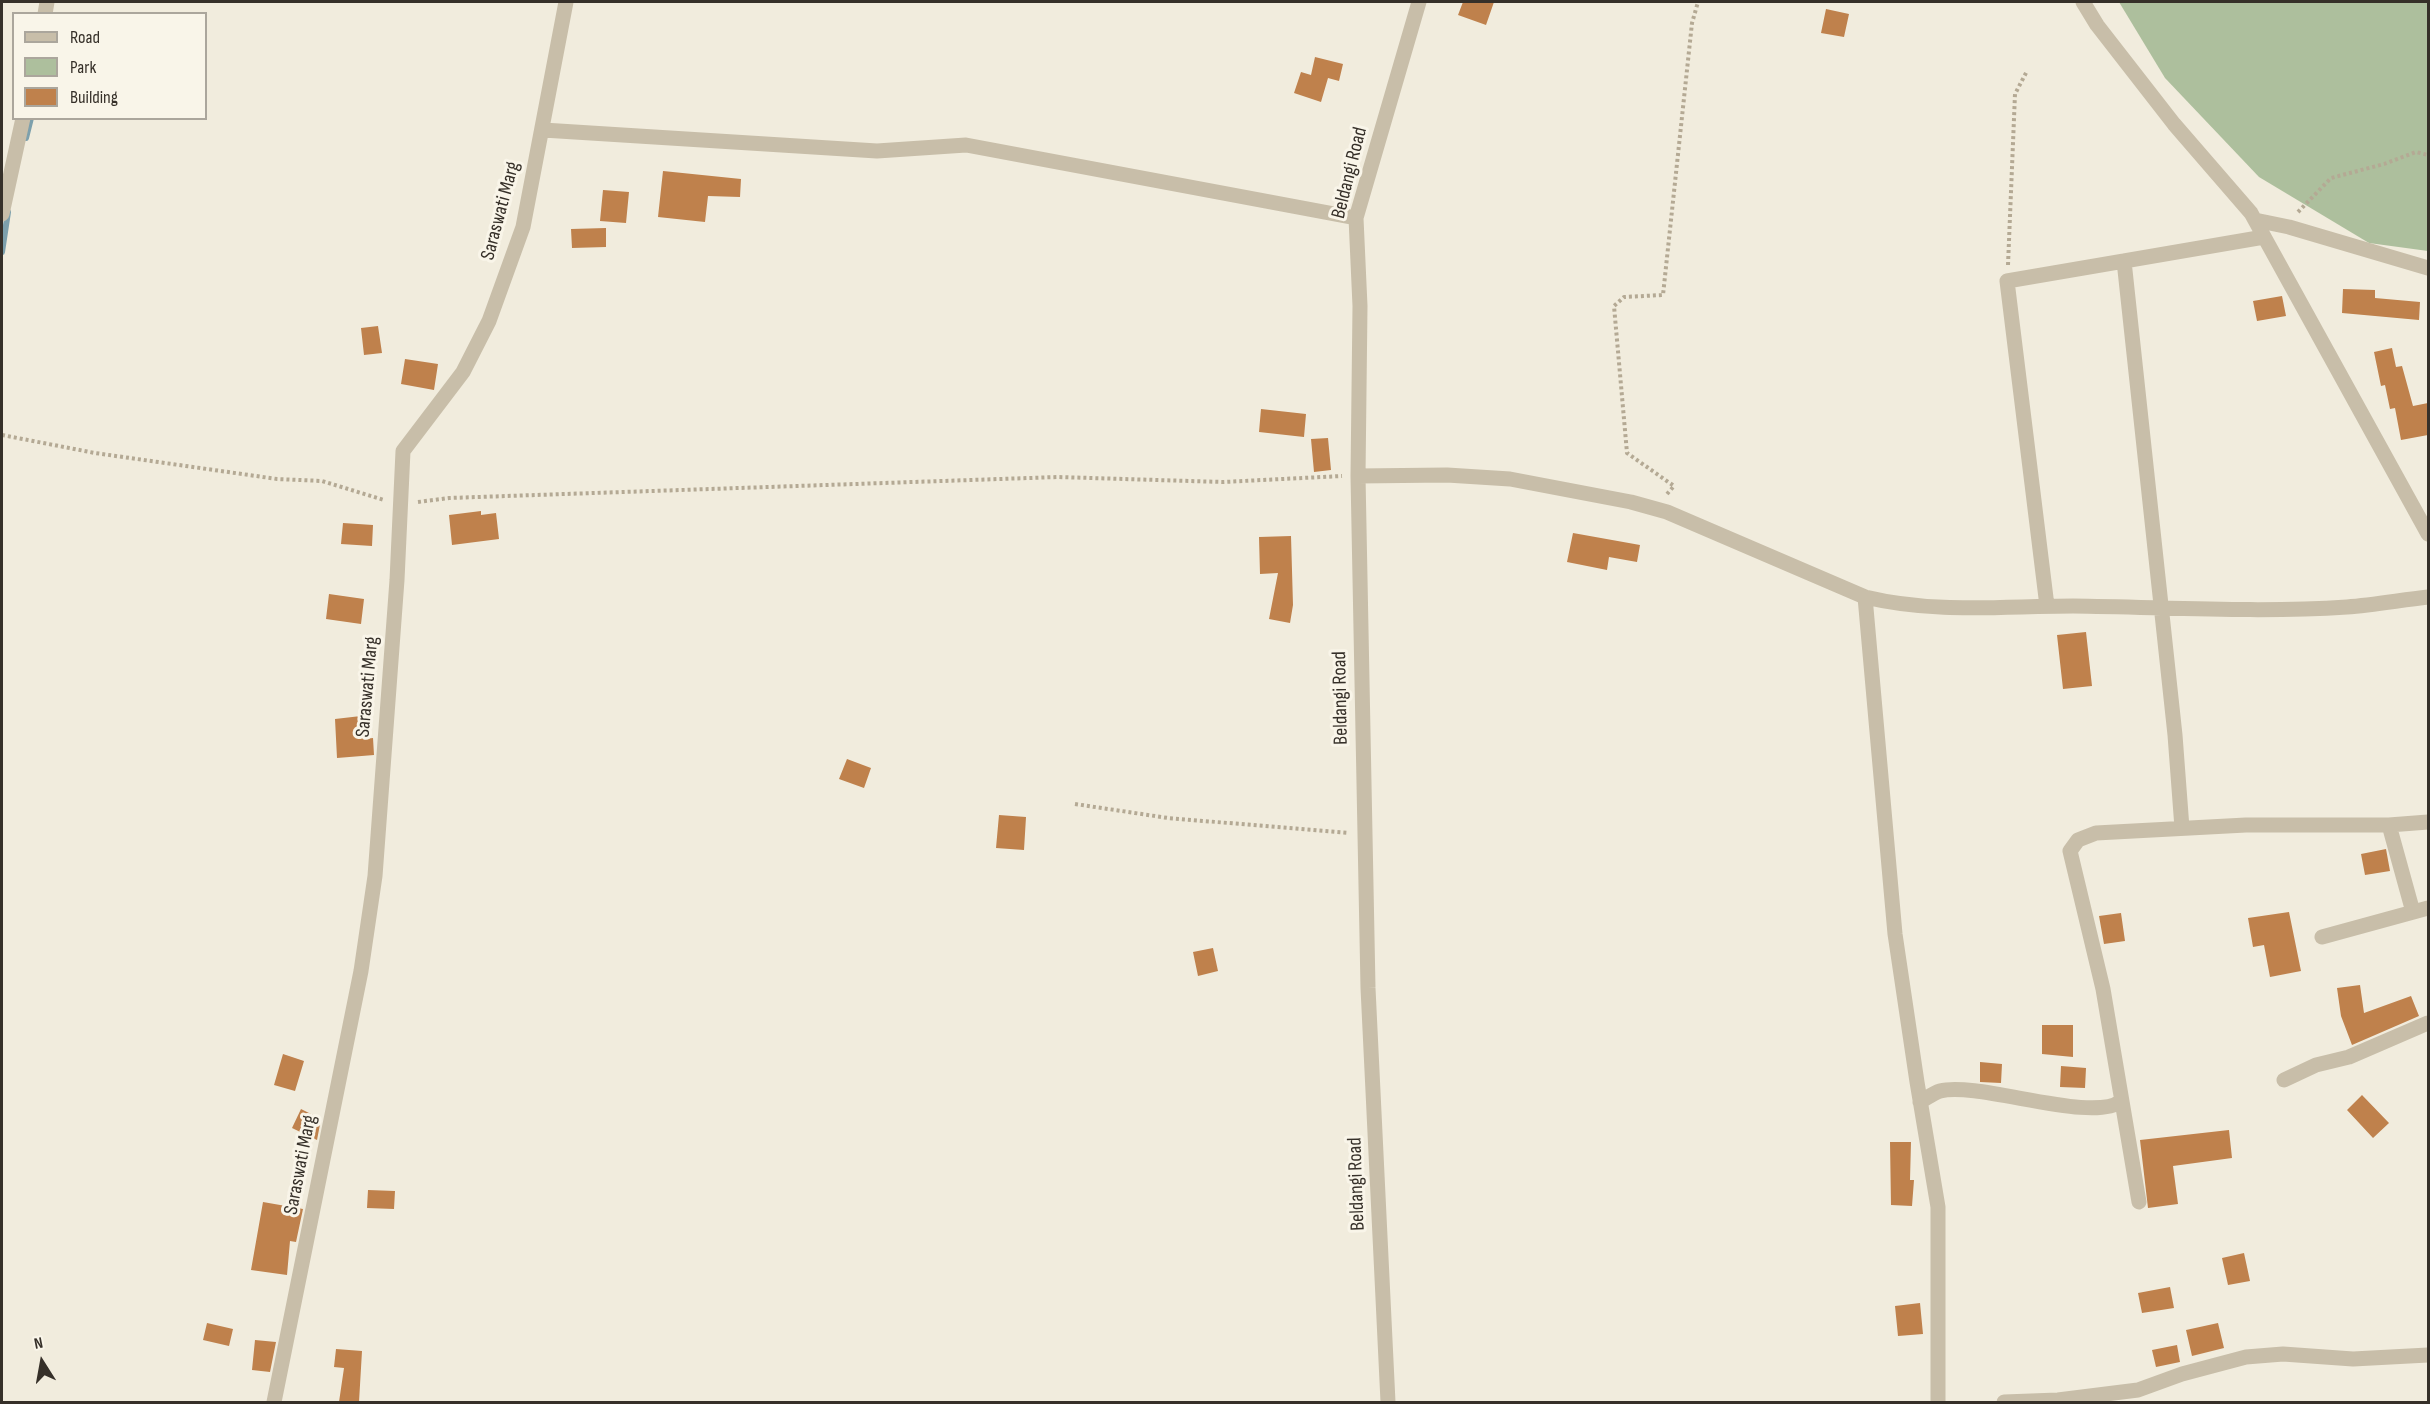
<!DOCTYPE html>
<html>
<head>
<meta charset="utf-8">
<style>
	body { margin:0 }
	#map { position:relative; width:2430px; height:1404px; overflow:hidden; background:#f1ecdd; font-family:"Sofia Sans Condensed",sans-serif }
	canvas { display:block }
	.frame { position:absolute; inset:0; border:3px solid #363029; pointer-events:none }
	.legend { position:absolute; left:12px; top:12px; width:195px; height:108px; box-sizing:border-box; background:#f9f5e9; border:2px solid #aba69c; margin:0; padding:8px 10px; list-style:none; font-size:18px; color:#363029 }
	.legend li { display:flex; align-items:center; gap:12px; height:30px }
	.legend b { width:30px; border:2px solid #aba69c }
	.north { position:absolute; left:12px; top:1332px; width:60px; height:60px; -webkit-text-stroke:4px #f9f5e9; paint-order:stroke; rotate:349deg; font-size:16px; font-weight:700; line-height:24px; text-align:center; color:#363029 }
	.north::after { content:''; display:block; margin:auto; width:21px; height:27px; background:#363029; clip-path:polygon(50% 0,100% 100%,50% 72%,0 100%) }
</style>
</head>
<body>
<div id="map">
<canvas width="2430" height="1404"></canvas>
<div class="frame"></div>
<ul class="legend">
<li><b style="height:8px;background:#c8bea9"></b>Road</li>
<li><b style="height:16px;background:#adbf9d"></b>Park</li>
<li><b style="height:16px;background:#bf814c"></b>Building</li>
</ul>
<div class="north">N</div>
</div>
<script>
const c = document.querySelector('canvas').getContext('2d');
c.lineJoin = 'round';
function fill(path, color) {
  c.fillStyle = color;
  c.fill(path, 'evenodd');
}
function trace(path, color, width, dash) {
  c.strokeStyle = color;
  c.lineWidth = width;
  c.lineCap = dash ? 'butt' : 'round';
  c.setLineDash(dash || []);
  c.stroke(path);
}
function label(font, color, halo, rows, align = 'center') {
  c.font = font + ' "Sofia Sans Condensed",sans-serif';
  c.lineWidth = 6;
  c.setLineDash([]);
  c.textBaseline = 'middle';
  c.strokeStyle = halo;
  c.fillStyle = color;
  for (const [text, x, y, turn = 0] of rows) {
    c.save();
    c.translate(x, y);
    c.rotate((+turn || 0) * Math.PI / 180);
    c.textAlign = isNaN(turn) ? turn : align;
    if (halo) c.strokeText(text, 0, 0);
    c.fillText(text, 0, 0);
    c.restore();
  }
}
const green = new Path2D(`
	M 2119,2 L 2428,2 L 2428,251 L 2369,243 L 2259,177 L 2165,78 Z`);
const stream = new Path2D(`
	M 26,138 L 31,118
	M 2,252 L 8,212`);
const building = new Path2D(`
	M 1463,2 L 1494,2 L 1486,25 L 1458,15 Z
	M 1826,9 L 1849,14 L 1844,37 L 1821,33 Z
	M 1315,57 L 1343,64 L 1339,81 L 1328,78 L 1321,102 L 1294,93 L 1301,72 L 1311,75 Z
	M 663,171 L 741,179 L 740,197 L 708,196 L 705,222 L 658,217 Z
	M 603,190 L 629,192 L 626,223 L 600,221 Z
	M 606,228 L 606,247 L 572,248 L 571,229 Z
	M 2343,289 L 2375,290 L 2375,298 L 2420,302 L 2419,320 L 2342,313 Z
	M 2282,296 L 2286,316 L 2257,321 L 2253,301 Z
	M 378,326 L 382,353 L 364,355 L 361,328 Z
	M 2392,348 L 2396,367 L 2402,366 L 2413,406 L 2428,403 L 2428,435 L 2401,440 L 2395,408 L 2390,409 L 2385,385 L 2381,386 L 2374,352 Z
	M 405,359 L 438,364 L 434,390 L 401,384 Z
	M 1261,409 L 1306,414 L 1304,437 L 1259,432 Z
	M 1328,438 L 1331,470 L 1314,472 L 1311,439 Z
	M 481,511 L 481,515 L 496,513 L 499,539 L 452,545 L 449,515 Z
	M 343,523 L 373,525 L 372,546 L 341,544 Z
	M 1573,533 L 1640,545 L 1637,562 L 1609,557 L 1607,570 L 1567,562 Z
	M 1291,536 L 1293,605 L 1290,623 L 1269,619 L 1278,573 L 1260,574 L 1259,537 Z
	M 329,594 L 364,599 L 361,624 L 326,619 Z
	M 2086,632 L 2092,686 L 2063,689 L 2057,635 Z
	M 361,716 L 364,739 L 373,738 L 374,755 L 337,758 L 335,719 Z
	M 847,759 L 871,768 L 864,788 L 839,779 Z
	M 999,815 L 1026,817 L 1024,850 L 996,848 Z
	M 2386,849 L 2390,871 L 2365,875 L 2361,854 Z
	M 2289,912 L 2301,971 L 2270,977 L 2264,945 L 2253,947 L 2248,918 Z
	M 2121,913 L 2125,941 L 2104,944 L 2099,916 Z
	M 1213,948 L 1218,971 L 1198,976 L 1193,952 Z
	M 2360,985 L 2364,1013 L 2411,996 L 2419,1016 L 2352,1045 L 2341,1016 L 2337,988 Z
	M 2042,1025 L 2073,1025 L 2073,1057 L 2042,1054 Z
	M 283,1054 L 304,1061 L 295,1091 L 274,1085 Z
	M 1980,1062 L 2002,1064 L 2001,1083 L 1980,1082 Z
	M 2061,1066 L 2086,1068 L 2085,1088 L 2060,1087 Z
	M 2362,1095 L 2389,1123 L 2373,1138 L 2347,1110 Z
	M 301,1109 L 321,1119 L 317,1140 L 292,1128 Z
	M 2229,1130 L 2232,1158 L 2173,1166 L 2178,1204 L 2148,1208 L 2140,1140 Z
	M 1890,1142 L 1911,1142 L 1910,1180 L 1914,1180 L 1912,1206 L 1891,1205 Z
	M 368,1190 L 395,1191 L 394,1209 L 367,1208 Z
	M 263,1202 L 303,1209 L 296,1242 L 290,1241 L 287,1275 L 251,1270 Z
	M 2244,1253 L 2250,1281 L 2228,1285 L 2222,1258 Z
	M 2170,1287 L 2174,1308 L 2142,1313 L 2138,1293 Z
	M 1920,1303 L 1923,1334 L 1898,1336 L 1895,1306 Z
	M 207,1323 L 233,1329 L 229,1346 L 203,1340 Z
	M 2218,1323 L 2224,1348 L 2192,1356 L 2186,1330 Z
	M 255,1340 L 276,1342 L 270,1372 L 252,1370 Z
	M 2177,1345 L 2180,1362 L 2156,1367 L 2152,1350 Z
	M 336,1349 L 362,1351 L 359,1402 L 339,1402 L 344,1368 L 334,1367 Z`);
const path = new Path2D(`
	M 2298,212 L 2331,178 L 2384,164 L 2416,152 L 2428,155
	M 2008,265 L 2015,94 L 2027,71
	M 2,435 L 95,453 L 277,479 L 322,481 L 384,500
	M 1667,494 L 1674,486 L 1627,453 L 1614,306 L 1624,297 L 1663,295 L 1692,23 L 1698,2
	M 418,502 L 449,498 L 1058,477 L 1223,482 L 1342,476
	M 1075,804 L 1168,818 L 1349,833`);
const minor = new Path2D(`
	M 2083,2 L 2097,25 L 2174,124 L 2251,213 L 2428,534
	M 45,14 L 47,2
	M 543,130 L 877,151 L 966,145 L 1356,218
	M 2,214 L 23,118
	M 2255,220 L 2289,227 L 2428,268
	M 1358,476 L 1447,475 L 1510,479 L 1631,502 L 1667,512 L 1865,597 C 1936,614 2002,606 2073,606 C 2164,607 2256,613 2347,607 C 2374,605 2401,600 2428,597
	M 1865,597 L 1895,934 L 1917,1082 L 1938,1207 L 1938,1402
	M 2047,606 L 2007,281 L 2124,261
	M 2182,828 L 2175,735 L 2124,261 L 2264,237
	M 2413,912 L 2389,825 L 2428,822
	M 2322,937 L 2428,908
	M 2284,1080 L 2316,1065 L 2349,1057 L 2428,1023
	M 1920,1102 C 1926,1099 1933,1093 1940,1091 C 1978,1081 2093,1124 2121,1101
	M 2139,1202 L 2103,989 L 2070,851 L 2078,840 L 2096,833 L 2246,825 L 2389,825
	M 274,1402 L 361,971 L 375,876 L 397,580 L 403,451 L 463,372 L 489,321 L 523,227 L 566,2
	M 1388,1402 L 1368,988 L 1358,476 L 1360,306 L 1356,218 L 1419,2
	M 2004,1402 L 2058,1400 L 2138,1390 L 2182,1374 L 2246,1357 L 2283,1354 L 2353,1359 L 2428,1355`);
const streetNames = [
	["Beldangi Road",1350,173,-76],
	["Saraswati Marg",501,211,-75],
	["Saraswati Marg",368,687,-85],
	["Beldangi Road",1341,698,-91],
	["Saraswati Marg",301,1165,-79],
	["Beldangi Road",1357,1184,-92]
];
fill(green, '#adbf9d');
trace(stream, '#7da0ac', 6);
fill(building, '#bf814c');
trace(path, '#b4a994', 4, [3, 3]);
trace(minor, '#c8bea9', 15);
label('20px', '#363029', '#f9f5e9', streetNames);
</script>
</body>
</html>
